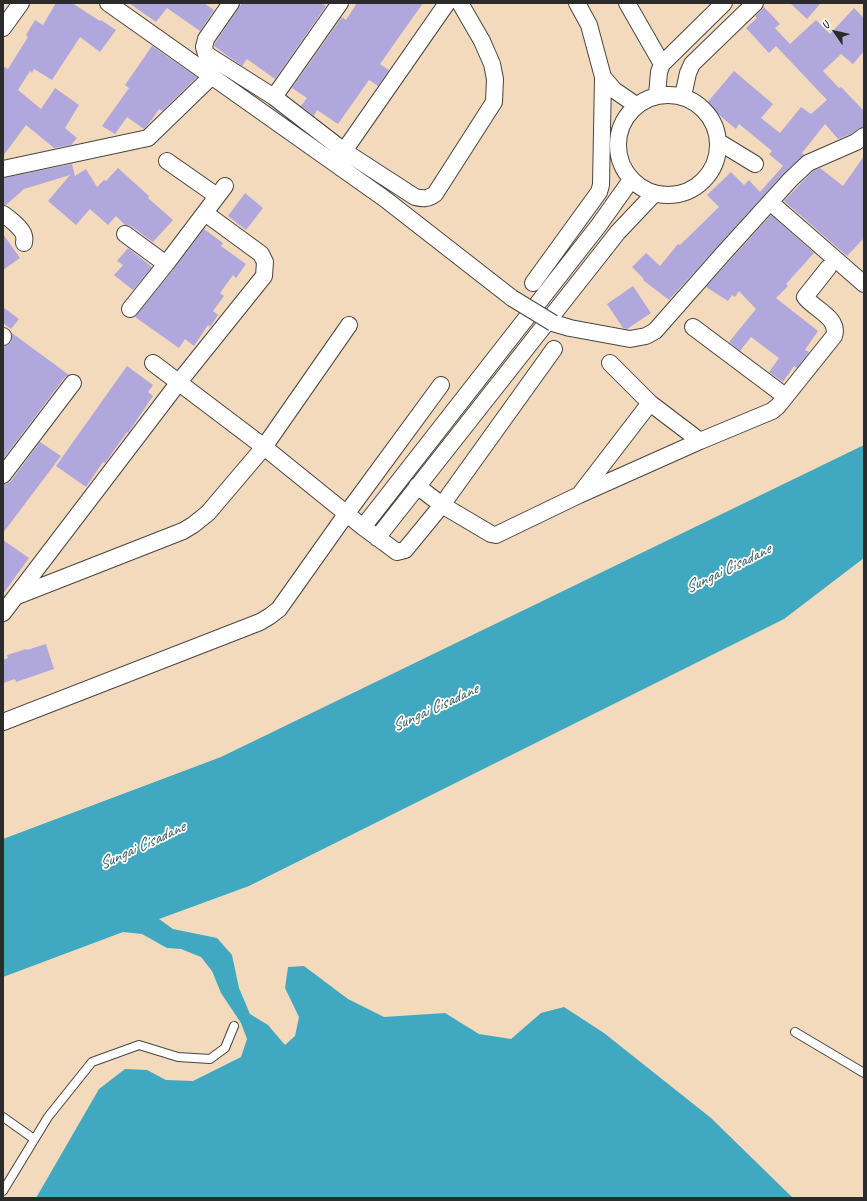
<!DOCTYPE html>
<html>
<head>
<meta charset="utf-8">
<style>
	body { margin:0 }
	#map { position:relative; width:867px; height:1201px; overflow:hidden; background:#f4dabc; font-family:Caveat,sans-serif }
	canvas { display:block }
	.frame { position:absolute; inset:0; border:4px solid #2b2b2b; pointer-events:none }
	.north { position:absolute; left:815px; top:12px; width:40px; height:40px; -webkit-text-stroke:3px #fdfcf7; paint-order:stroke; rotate:304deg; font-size:11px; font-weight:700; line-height:16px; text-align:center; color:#2b2b2b }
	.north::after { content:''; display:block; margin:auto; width:14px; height:18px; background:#2b2b2b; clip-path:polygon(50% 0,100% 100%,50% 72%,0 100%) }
</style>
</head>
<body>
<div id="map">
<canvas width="867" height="1201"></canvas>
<div class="frame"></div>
<div class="north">U</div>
</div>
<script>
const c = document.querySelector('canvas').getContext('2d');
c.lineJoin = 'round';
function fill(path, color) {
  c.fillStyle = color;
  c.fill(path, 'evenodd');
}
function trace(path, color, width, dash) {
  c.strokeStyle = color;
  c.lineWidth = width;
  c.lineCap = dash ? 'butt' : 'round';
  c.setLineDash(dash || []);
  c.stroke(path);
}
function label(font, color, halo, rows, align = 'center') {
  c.font = font + ' Caveat,sans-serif';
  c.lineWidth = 3.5;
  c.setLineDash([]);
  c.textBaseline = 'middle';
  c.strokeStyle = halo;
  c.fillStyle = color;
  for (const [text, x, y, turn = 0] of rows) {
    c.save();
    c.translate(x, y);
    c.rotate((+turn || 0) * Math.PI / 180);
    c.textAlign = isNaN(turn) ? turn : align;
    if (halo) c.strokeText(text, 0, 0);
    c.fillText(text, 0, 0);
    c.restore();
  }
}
const water = new Path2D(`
	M 864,445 L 864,558 L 784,619 L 249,886 L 159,919 L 173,929 L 217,938 L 232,955 L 239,988 L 250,1014 L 268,1025 L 285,1045 L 295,1036 L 299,1017 L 285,988 L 288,967 L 304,966 L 348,999 L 384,1017 L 445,1013 L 479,1034 L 511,1039 L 541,1013 L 564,1007 L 604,1033 L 711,1118 L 793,1198 L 36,1198 L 99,1089 L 125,1069 L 147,1070 L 166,1080 L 193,1081 L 241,1057 L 247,1039 L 241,1023 L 221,993 L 212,971 L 201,957 L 181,949 L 167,948 L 142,934 L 123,932 L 3,977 L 3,839 L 221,757 Z`);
const building = new Path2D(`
	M 56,3 L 72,3 L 100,21 L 101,20 L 116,30 L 100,52 L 80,37 L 52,80 L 34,69 L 32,73 L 30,71 L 18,90 L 41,109 L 55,88 L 79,105 L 65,128 L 77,138 L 71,145 L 54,148 L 26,125 L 3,156 L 3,66 L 8,69 L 28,37 L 26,35 L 35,20 L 43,25 Z
	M 129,3 L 204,3 L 214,10 L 200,31 L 167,8 L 156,22 Z
	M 242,3 L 321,3 L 326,6 L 275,79 L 247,59 L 242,66 L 214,46 L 215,43 Z
	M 357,3 L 423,3 L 380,64 L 389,70 L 378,86 L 369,80 L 338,124 L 317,110 L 314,116 L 301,106 L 307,98 L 292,88 L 342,17 L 346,20 Z
	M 790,3 L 821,3 L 807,19 Z
	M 764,7 L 780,24 L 775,28 L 790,44 L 816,20 L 830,34 L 854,8 L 864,18 L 864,51 L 853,64 L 841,54 L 823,71 L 839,88 L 841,87 L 864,111 L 864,127 L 859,128 L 851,134 L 838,139 L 825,124 L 802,153 L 804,155 L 783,174 L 669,300 L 643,280 L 644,279 L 632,267 L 646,253 L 660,266 L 678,244 L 680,245 L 719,207 L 707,195 L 731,172 L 744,185 L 749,180 L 760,192 L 783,166 L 769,154 L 772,151 L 739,124 L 736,129 L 706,104 L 734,71 L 773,104 L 761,118 L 780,133 L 801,107 L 811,114 L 827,100 L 776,46 L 769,53 L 746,28 L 757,18 L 755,16 Z
	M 152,46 L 197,77 L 162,111 L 159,109 L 150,122 L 144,129 L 127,117 L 115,134 L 102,126 L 129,88 L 125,85 Z
	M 864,156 L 864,238 L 847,256 L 784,201 L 813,171 L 820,168 L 843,186 Z
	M 72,164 L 75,176 L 86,169 L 97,187 L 104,180 L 106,181 L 118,168 L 149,196 L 148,198 L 173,220 L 153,242 L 131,226 L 125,225 L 116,216 L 108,225 L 90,209 L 76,225 L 48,201 L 70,175 L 24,189 L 6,205 L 3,205 L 3,178 Z
	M 245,193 L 263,208 L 246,230 L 228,216 Z
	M 771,215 L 814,253 L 786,284 L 788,286 L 776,298 L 818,331 L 805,350 L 809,352 L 797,368 L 794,366 L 783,382 L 769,372 L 779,358 L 751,337 L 740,351 L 729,342 L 756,309 L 739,291 L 735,297 L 732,295 L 728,301 L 706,287 Z
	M 204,229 L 223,243 L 221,246 L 246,264 L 236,278 L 233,275 L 220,293 L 224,296 L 213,311 L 218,315 L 210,327 L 208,325 L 194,346 L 185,339 L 179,348 L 135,317 L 173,270 Z
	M 3,234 L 20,258 L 3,270 Z
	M 128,248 L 152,267 L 133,290 L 114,275 L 123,265 L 117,261 Z
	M 633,286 L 651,313 L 627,329 L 623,328 L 607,304 Z
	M 3,307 L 19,319 L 11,329 L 3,323 Z
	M 12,333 L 69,375 L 65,377 L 3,459 L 3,346 L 7,345 L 11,342 L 12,337 Z
	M 127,366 L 153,385 L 148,392 L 153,396 L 128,433 L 127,432 L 105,463 L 103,462 L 86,487 L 56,466 Z
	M 40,442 L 61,456 L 3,533 L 3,484 L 7,484 L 11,481 Z
	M 3,540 L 29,558 L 3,594 Z
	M 46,644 L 54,669 L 16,682 L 15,679 L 3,683 L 3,660 L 8,658 L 7,655 L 26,649 L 27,650 Z`);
const service = new Path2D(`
	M 795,1032 L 864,1073
	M 3,1117 L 34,1139
	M 3,1191 L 48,1117 L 92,1062 L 139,1045 L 178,1057 L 210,1059 L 225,1048 L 234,1026`);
const minor = new Path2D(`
	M 108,3 L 385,199 L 512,298
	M 231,3 L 206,39 L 204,47 L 206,54 L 274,97 L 344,151 L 415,197 C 423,199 428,199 435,194 L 494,102 L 495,79 L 492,64 L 482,41 L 460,3
	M 577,3 L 589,25 L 603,77 L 614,90 L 636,105
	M 627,3 L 662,64
	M 3,28 L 21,3
	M618 145a50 50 0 1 1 100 0a50 50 0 1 1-100 0Z
	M 657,95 L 659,72 L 662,64 L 724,3
	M 683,96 L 688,73 L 692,64 L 755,3
	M 274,97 L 340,3
	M 719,142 L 755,164
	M 344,151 L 447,3
	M 167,161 L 217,196
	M 3,169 L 148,138 L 212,76
	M 770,202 L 864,284
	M 3,214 C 9,218 23,229 24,236 C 25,238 24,241 24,243
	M 125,234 L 166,264
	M 533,283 L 599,192 L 601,185 L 603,77
	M 130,309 L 166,264 L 225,186
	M 553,323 L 570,328 L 630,339 L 646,336 L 655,331 L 722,255 L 790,180 L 808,163 L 856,142 L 864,136
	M 693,327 L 785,396
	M 3,337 L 3,336
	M 153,363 L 264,447 L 363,527 L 397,552 L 405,550 L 442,505 L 554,349
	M 610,363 L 650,403 L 700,441
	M 3,475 L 73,383
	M 417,486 L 442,505 L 491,534 L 496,535 L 579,495 L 700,441 L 772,411 L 778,406 L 834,336 C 840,318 814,309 805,297 L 828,268
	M 580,494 L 650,403
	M 363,527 L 599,225 L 631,180
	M 377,538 L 618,232 L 654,194
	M 17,596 L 183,531 L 193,525 L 208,513 L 264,447 L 349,325
	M 3,613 L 179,382 L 264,276 L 265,262 L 261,254 L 205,213
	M 3,722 L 260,622 L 270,616 L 279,609 L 347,513 L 441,385`);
const minorBridge = new Path2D(`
	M 512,298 L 553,323`);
const waterNames = [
	["Sungai Cisadane",728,569,-26],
	["Sungai Cisadane",435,708,-25],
	["Sungai Cisadane",142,846,-25]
];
fill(water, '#40a8c0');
fill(building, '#b0a7dc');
trace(service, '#494541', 10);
trace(minor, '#494541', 18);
trace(service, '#fff', 8);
trace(minor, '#fff', 16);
trace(minorBridge, '#494541', 18, []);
trace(minorBridge, '#fff', 16);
label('italic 17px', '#335d67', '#fdfcf7', waterNames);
</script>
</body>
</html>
